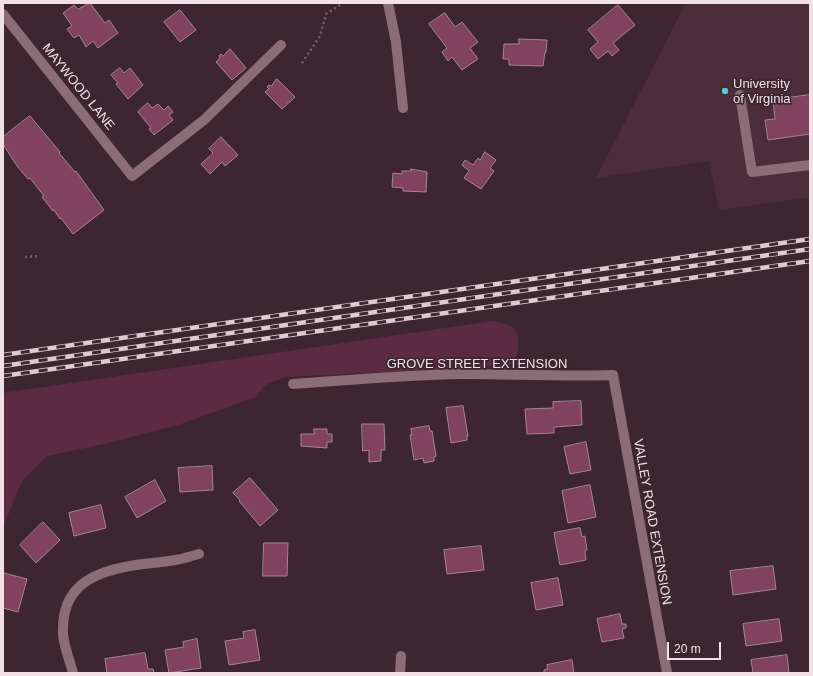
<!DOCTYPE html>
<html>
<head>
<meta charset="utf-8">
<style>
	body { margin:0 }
	#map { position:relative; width:813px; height:676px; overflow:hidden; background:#3e2630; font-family:Arial,sans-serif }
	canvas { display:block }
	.frame { position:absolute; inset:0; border:4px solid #f1e1e6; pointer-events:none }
	.scale { position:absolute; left:667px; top:642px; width:54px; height:18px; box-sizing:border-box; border:2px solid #f1e1e6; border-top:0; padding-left:5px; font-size:12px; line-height:14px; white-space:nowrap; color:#f1e1e6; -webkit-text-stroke:3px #3e2630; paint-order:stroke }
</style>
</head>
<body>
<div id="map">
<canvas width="813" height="676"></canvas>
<div class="frame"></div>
<div class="scale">20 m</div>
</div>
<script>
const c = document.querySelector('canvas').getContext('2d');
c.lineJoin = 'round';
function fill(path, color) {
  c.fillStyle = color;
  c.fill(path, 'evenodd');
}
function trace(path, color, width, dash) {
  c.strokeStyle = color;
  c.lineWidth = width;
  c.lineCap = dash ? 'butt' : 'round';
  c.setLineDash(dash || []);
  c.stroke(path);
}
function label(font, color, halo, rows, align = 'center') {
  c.font = font + ' Arial,sans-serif';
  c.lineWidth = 3.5;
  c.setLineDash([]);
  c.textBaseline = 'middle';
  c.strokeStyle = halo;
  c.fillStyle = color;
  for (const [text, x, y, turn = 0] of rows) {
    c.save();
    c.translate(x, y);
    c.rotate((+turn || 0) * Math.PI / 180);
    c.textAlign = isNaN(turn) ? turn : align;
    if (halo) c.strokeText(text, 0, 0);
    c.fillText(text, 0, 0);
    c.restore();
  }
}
const built = new Path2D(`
	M 686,3 L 810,3 L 810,197 L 719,210 L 709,161 L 596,178 Z`);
const green = new Path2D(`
	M 493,321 C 500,323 508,323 513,328 C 521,335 520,356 512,363 C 509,365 504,365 500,366 L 285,377 L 265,385 L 256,397 L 178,425 L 104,444 L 47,456 L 22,481 L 3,527 L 3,393 Z`);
const building = new Path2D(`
	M 90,3 L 105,23 L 109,20 L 118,33 L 98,48 L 93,41 L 86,47 L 79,35 L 74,38 L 67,29 L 72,26 L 63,13 L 74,5 L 78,9 Z
	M 618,5 L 635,25 L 613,43 L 619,50 L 612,56 L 608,51 L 598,59 L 590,49 L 598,42 L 588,30 Z
	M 180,10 L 196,30 L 180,42 L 164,22 Z
	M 445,13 L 455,27 L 462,22 L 478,42 L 470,48 L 478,59 L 462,70 L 452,57 L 448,61 L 442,52 L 447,48 L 429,24 Z
	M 519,39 L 547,40 L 546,52 L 545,52 L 543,66 L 509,65 L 509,59 L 503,59 L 504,44 L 519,44 Z
	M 230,49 L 246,68 L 232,80 L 216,62 L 220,58 L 219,56 L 221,54 L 223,56 Z
	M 120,68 L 124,73 L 130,68 L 143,85 L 128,99 L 116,84 L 118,83 L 111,75 Z
	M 277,79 L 295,97 L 282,109 L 265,92 L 269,89 L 267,87 L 269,85 L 271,86 Z
	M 810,95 L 810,134 L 768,140 L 765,120 L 775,119 L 773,100 Z
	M 148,103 L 152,108 L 158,104 L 164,110 L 168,106 L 173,112 L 169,115 L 173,120 L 154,135 L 149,129 L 151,128 L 138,112 Z
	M 30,116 L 60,152 L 59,153 L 75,172 L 76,171 L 104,210 L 73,234 L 61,218 L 60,219 L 54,210 L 53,211 L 42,197 L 44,196 L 30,178 L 28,179 L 17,166 L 3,144 L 3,137 Z
	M 221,137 L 238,155 L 225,166 L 222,162 L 210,174 L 201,164 L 213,153 L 209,149 Z
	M 485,152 L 496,160 L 490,168 L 494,171 L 481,189 L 464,178 L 469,171 L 462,165 L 465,160 L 473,165 L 478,158 L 480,160 Z
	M 411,169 L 427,172 L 426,192 L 403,191 L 403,188 L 392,187 L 393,173 L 402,174 L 402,171 L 411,171 Z
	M 581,401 L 582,425 L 554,427 L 554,433 L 527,434 L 525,409 L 553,408 L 553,402 Z
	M 463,406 L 468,436 L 467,436 L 467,440 L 451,443 L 446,408 Z
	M 362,424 L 384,424 L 385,450 L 381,450 L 381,461 L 369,462 L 369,450 L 363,451 Z
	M 429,426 L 430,431 L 432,431 L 436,456 L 434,457 L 434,461 L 424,463 L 423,458 L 414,460 L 410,435 L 412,435 L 411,429 Z
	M 314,429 L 327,429 L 327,434 L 332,434 L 332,442 L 327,442 L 327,448 L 301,446 L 301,434 L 314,434 Z
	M 586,442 L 591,470 L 570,474 L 564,447 Z
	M 212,466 L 213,490 L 180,492 L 178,468 Z
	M 250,478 L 278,510 L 260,526 L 239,501 L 240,500 L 233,493 Z
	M 155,480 L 166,501 L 137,518 L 125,497 Z
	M 590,485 L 596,517 L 568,523 L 562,491 Z
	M 101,505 L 106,528 L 74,536 L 69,513 Z
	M 43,522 L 60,540 L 36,563 L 20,545 Z
	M 580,528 L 582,537 L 585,536 L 587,550 L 585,551 L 586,560 L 560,565 L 554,533 Z
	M 264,543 L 288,543 L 287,576 L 263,576 Z
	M 481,546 L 484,570 L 447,574 L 444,550 Z
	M 773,566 L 776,589 L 733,595 L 730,571 Z
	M 4,573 L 27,579 L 18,612 L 3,608 Z
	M 558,578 L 563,605 L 536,610 L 531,583 Z
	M 620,614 L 622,624 L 626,624 L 626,628 L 622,629 L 624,638 L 602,642 L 597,619 Z
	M 779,619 L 782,641 L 746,646 L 743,624 Z
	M 255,630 L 260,660 L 229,665 L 225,641 L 244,638 L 243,632 Z
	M 197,639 L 201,668 L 169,673 L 165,650 L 184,647 L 183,642 Z
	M 145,653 L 148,669 L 153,669 L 154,673 L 107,673 L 105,659 Z
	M 787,655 L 789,673 L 753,673 L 751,660 Z
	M 572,660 L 574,673 L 544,673 L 544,670 L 548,669 L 547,665 Z`);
const path = new Path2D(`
	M 302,63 L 320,36 L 326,14 L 343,3
	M 25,257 L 39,256`);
const minor = new Path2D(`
	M 388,3 L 396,42 L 403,108
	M 3,14 L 132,176 L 204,120 L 281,45
	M 740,95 L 752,172 L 810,165
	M 293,384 C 349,380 405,375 461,374 C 512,374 562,377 613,375 L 667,673
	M 73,673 C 70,661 64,647 63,634 C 61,589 89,573 130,566 C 145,563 160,563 175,560 C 183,559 191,556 199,554
	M 400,673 L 401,656`);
const rail = new Path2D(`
	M 3,355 L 810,239
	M 3,366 L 810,249
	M 3,376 L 810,261`);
const markers = [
	[725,91,4,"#52cbd7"]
];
const poiNames = [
	["University",733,84],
	["of Virginia",733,99]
];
const streetNames = [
	["MAYWOOD LANE",78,87,51],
	["GROVE STREET EXTENSION",477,364],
	["VALLEY ROAD EXTENSION",652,522,80]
];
fill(built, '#4c2d3a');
fill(green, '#5d2b41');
fill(building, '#80425c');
trace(building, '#a38690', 1);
trace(path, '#78626a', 2.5, [2, 3]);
trace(minor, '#8b6d78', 10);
trace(rail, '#dccbd1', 4.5);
trace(rail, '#3e2630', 3, [9]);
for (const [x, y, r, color] of markers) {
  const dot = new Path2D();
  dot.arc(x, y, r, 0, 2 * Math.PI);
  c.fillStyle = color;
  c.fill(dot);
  trace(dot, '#3e2630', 1.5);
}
label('13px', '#f1e1e6', '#3e2630', poiNames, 'left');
label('13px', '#f1e1e6', '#3e2630', streetNames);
</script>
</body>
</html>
